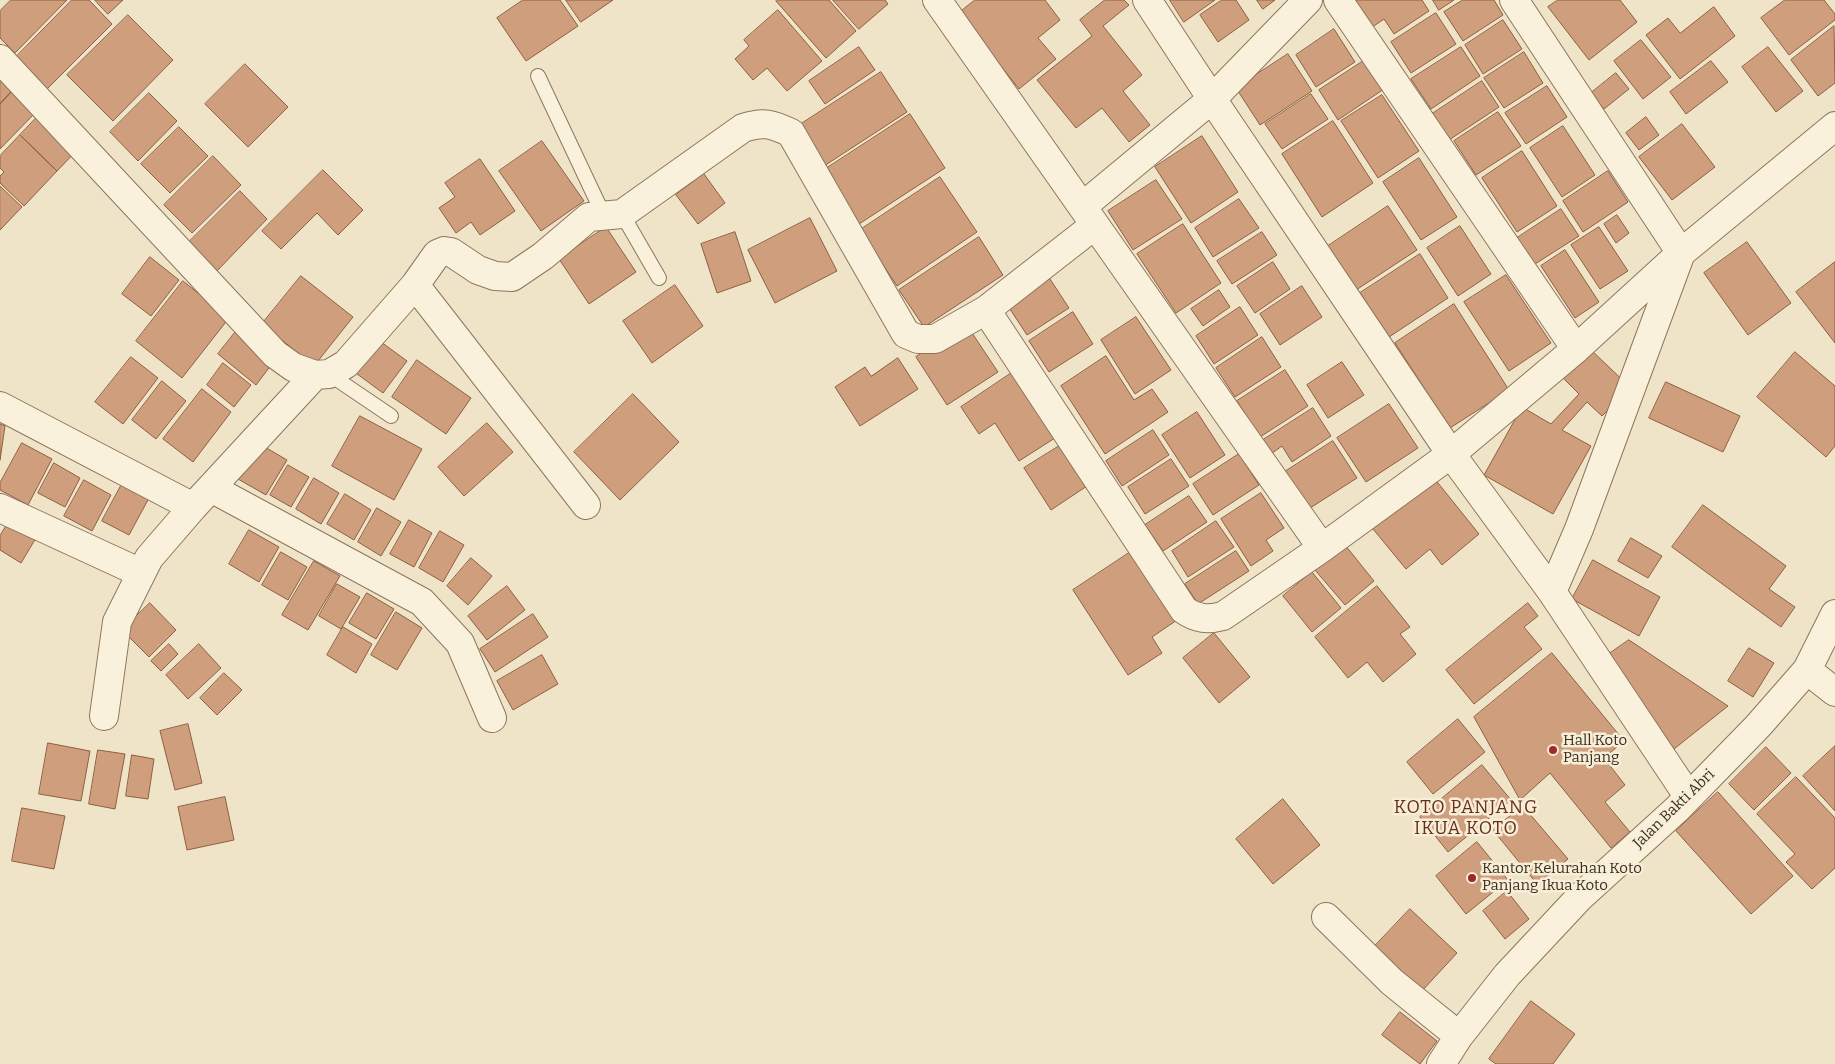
<!DOCTYPE html>
<html>
<head>
<meta charset="utf-8">
<style>
	body { margin:0 }
	canvas { display:block; background:#f0e4c8 }
</style>
</head>
<body>
<canvas width="1835" height="1064"></canvas>
<script>
const c = document.querySelector('canvas').getContext('2d');
c.lineJoin = 'round';
function fill(path, color) {
  c.fillStyle = color;
  c.fill(path, 'evenodd');
}
function trace(path, color, width, dash) {
  c.strokeStyle = color;
  c.lineWidth = width;
  c.lineCap = dash ? 'butt' : 'round';
  c.setLineDash(dash || []);
  c.stroke(path);
}
function label(font, color, halo, rows, align = 'center') {
  c.font = font + ' Bitter,serif';
  c.lineWidth = 5;
  c.setLineDash([]);
  c.textBaseline = 'middle';
  c.strokeStyle = halo;
  c.fillStyle = color;
  for (const [text, x, y, turn = 0] of rows) {
    c.save();
    c.translate(x, y);
    c.rotate((+turn || 0) * Math.PI / 180);
    c.textAlign = isNaN(turn) ? turn : align;
    if (halo) c.strokeText(text, 0, 0);
    c.fillText(text, 0, 0);
    c.restore();
  }
}
const building = new Path2D(`
	M 11,0 L 67,0 L 15,53 L 0,38 L 0,11 Z
	M 72,0 L 89,0 L 112,24 L 45,91 L 14,59 Z
	M 95,0 L 123,0 L 108,14 Z
	M 523,0 L 560,0 L 578,26 L 526,61 L 497,18 Z
	M 566,0 L 613,0 L 581,22 Z
	M 777,0 L 829,0 L 856,31 L 826,58 L 776,1 Z
	M 833,0 L 885,0 L 888,4 L 859,29 Z
	M 975,0 L 1045,0 L 1060,20 L 1038,38 L 1056,59 L 1019,89 L 959,13 Z
	M 1105,0 L 1124,0 L 1129,5 L 1103,26 L 1142,75 L 1123,91 L 1150,125 L 1129,142 L 1102,108 L 1076,128 L 1037,80 L 1092,36 L 1080,20 Z
	M 1170,0 L 1215,0 L 1184,22 Z
	M 1222,0 L 1236,0 L 1249,20 L 1218,42 L 1200,15 Z
	M 1257,0 L 1275,0 L 1263,9 Z
	M 1353,0 L 1422,0 L 1429,11 L 1394,34 L 1384,19 L 1371,28 Z
	M 1433,0 L 1454,0 L 1439,10 Z
	M 1463,0 L 1494,0 L 1503,15 L 1463,41 L 1444,12 Z
	M 1558,0 L 1620,0 L 1637,22 L 1589,60 L 1548,7 Z
	M 1785,0 L 1824,0 L 1835,14 L 1835,20 L 1789,55 L 1761,18 Z
	M 1714,7 L 1735,36 L 1680,79 L 1646,35 L 1668,18 L 1680,33 Z
	M 778,10 L 822,61 L 787,91 L 767,68 L 753,80 L 735,59 L 749,46 L 744,40 Z
	M 1436,13 L 1456,44 L 1411,73 L 1391,42 Z
	M 128,15 L 173,60 L 113,121 L 67,75 Z
	M 1503,20 L 1522,49 L 1483,74 L 1465,45 Z
	M 1834,26 L 1835,83 L 1818,96 L 1791,60 Z
	M 1334,29 L 1355,62 L 1316,87 L 1296,55 Z
	M 1641,40 L 1671,77 L 1643,99 L 1614,61 Z
	M 859,47 L 875,70 L 825,104 L 809,81 Z
	M 1461,47 L 1480,76 L 1431,109 L 1411,79 Z
	M 1768,47 L 1803,91 L 1776,112 L 1742,67 Z
	M 1524,52 L 1543,83 L 1504,108 L 1484,78 Z
	M 1288,54 L 1312,91 L 1260,125 L 1236,88 Z
	M 1368,58 L 1387,87 L 1338,120 L 1319,90 Z
	M 1711,61 L 1728,82 L 1686,114 L 1670,92 Z
	M 245,64 L 288,107 L 248,147 L 205,104 Z
	M 881,72 L 907,112 L 824,166 L 798,126 Z
	M 1616,73 L 1629,89 L 1604,109 L 1591,93 Z
	M 0,75 L 14,89 L 0,104 Z
	M 1482,81 L 1499,107 L 1449,140 L 1432,114 Z
	M 1547,86 L 1567,117 L 1526,144 L 1505,113 Z
	M 14,89 L 37,111 L 0,149 L 0,104 Z
	M 149,93 L 177,121 L 138,161 L 110,132 Z
	M 1311,94 L 1328,119 L 1282,149 L 1265,124 Z
	M 1382,95 L 1419,151 L 1378,178 L 1341,121 Z
	M 43,111 L 80,147 L 57,171 L 20,135 Z
	M 1498,112 L 1521,146 L 1476,175 L 1454,141 Z
	M 910,114 L 945,168 L 859,224 L 824,170 Z
	M 1646,117 L 1659,135 L 1639,150 L 1626,133 Z
	M 1333,121 L 1373,183 L 1322,217 L 1282,154 Z
	M 1682,124 L 1715,167 L 1672,200 L 1639,157 Z
	M 1563,126 L 1595,175 L 1562,197 L 1530,148 Z
	M 179,127 L 208,156 L 170,193 L 141,164 Z
	M 20,135 L 57,171 L 24,206 L 0,183 L 0,176 L 4,172 L 0,168 L 0,156 Z
	M 1202,136 L 1238,192 L 1191,223 L 1155,167 Z
	M 542,141 L 584,201 L 541,231 L 499,171 Z
	M 1522,151 L 1557,206 L 1517,232 L 1482,178 Z
	M 213,156 L 241,185 L 192,233 L 164,205 Z
	M 1419,158 L 1457,217 L 1421,240 L 1383,182 Z
	M 480,159 L 515,211 L 480,235 L 471,222 L 456,233 L 439,208 L 455,197 L 445,183 Z
	M 323,170 L 363,210 L 338,235 L 317,213 L 281,249 L 262,231 Z
	M 1608,171 L 1628,202 L 1583,232 L 1563,201 Z
	M 704,174 L 725,203 L 698,224 L 676,195 Z
	M 940,177 L 977,232 L 897,286 L 860,230 Z
	M 1156,180 L 1182,219 L 1133,250 L 1108,211 Z
	M 0,186 L 22,207 L 0,230 Z
	M 240,191 L 267,219 L 215,273 L 187,244 Z
	M 1239,199 L 1259,228 L 1213,257 L 1195,228 Z
	M 1388,206 L 1417,250 L 1356,290 L 1328,246 Z
	M 1561,209 L 1579,236 L 1535,264 L 1517,238 Z
	M 1617,215 L 1629,233 L 1616,243 L 1604,224 Z
	M 810,218 L 837,271 L 775,303 L 748,250 Z
	M 1183,224 L 1221,283 L 1176,313 L 1137,254 Z
	M 1460,226 L 1491,274 L 1458,296 L 1427,248 Z
	M 606,227 L 636,272 L 589,304 L 559,259 Z
	M 1599,227 L 1628,271 L 1600,289 L 1571,245 Z
	M 735,232 L 751,281 L 717,293 L 701,244 Z
	M 1262,232 L 1277,255 L 1232,284 L 1217,261 Z
	M 979,237 L 1003,275 L 924,327 L 899,290 Z
	M 1747,242 L 1791,303 L 1748,335 L 1704,273 Z
	M 1565,250 L 1599,302 L 1575,318 L 1541,266 Z
	M 1420,254 L 1448,298 L 1389,337 L 1360,293 Z
	M 150,257 L 179,280 L 151,316 L 122,294 Z
	M 1273,262 L 1290,289 L 1255,313 L 1237,286 Z
	M 1835,262 L 1835,343 L 1796,292 Z
	M 1506,275 L 1551,343 L 1509,371 L 1464,302 Z
	M 301,276 L 353,317 L 314,366 L 262,324 Z
	M 1048,276 L 1069,308 L 1027,335 L 1006,303 Z
	M 183,281 L 229,318 L 182,378 L 136,341 Z
	M 675,285 L 703,326 L 652,363 L 623,321 Z
	M 1302,286 L 1322,317 L 1280,345 L 1260,314 Z
	M 1219,290 L 1230,307 L 1203,326 L 1191,309 Z
	M 1454,304 L 1509,390 L 1450,428 L 1395,343 Z
	M 1240,307 L 1258,335 L 1214,364 L 1196,336 Z
	M 1073,312 L 1093,344 L 1049,372 L 1029,341 Z
	M 1136,317 L 1171,370 L 1135,394 L 1101,340 Z
	M 966,324 L 998,372 L 947,405 L 916,357 Z
	M 237,330 L 275,360 L 256,385 L 218,354 Z
	M 1262,337 L 1281,367 L 1235,397 L 1216,368 Z
	M 377,339 L 407,361 L 383,393 L 353,371 Z
	M 1590,349 L 1630,387 L 1602,416 L 1587,402 L 1562,430 L 1591,446 L 1553,514 L 1484,475 L 1522,407 L 1551,424 L 1579,394 L 1563,378 Z
	M 1795,352 L 1835,386 L 1835,446 L 1826,457 L 1757,397 Z
	M 1106,356 L 1134,400 L 1152,389 L 1168,412 L 1105,454 L 1061,386 Z
	M 131,357 L 158,378 L 123,424 L 95,402 Z
	M 898,358 L 918,389 L 860,426 L 835,387 L 865,367 L 871,376 Z
	M 417,360 L 471,398 L 446,434 L 392,397 Z
	M 1342,362 L 1364,395 L 1328,418 L 1307,385 Z
	M 223,363 L 251,385 L 234,407 L 207,385 Z
	M 1285,370 L 1308,406 L 1260,437 L 1237,401 Z
	M 1013,372 L 1055,438 L 1019,461 L 995,423 L 979,434 L 961,407 Z
	M 162,381 L 186,401 L 156,439 L 132,420 Z
	M 1666,382 L 1740,416 L 1723,452 L 1649,418 Z
	M 202,389 L 231,412 L 193,462 L 163,439 Z
	M 633,394 L 679,442 L 620,500 L 574,452 Z
	M 1389,404 L 1418,448 L 1366,482 L 1337,438 Z
	M 1313,408 L 1331,436 L 1292,462 L 1282,446 L 1271,454 L 1263,440 Z
	M 1197,412 L 1225,455 L 1190,478 L 1162,435 Z
	M 360,416 L 422,449 L 394,500 L 332,466 Z
	M 487,423 L 513,452 L 464,496 L 438,467 Z
	M 0,424 L 5,426 L 0,460 Z
	M 1153,430 L 1169,455 L 1122,486 L 1106,461 Z
	M 1333,441 L 1357,478 L 1307,510 L 1283,473 Z
	M 22,443 L 52,459 L 28,505 L 0,490 L 0,483 Z
	M 258,443 L 287,460 L 266,495 L 238,479 Z
	M 1061,445 L 1087,486 L 1051,510 L 1024,468 Z
	M 1239,454 L 1259,485 L 1213,515 L 1193,484 Z
	M 1171,459 L 1189,486 L 1145,514 L 1128,487 Z
	M 54,463 L 80,478 L 65,507 L 38,493 Z
	M 288,465 L 309,477 L 291,507 L 270,495 Z
	M 314,478 L 339,493 L 321,524 L 296,509 Z
	M 1434,478 L 1479,534 L 1442,565 L 1430,549 L 1406,569 L 1373,529 Z
	M 84,480 L 111,495 L 92,531 L 64,516 Z
	M 122,484 L 149,498 L 129,535 L 102,521 Z
	M 1261,493 L 1284,528 L 1266,540 L 1273,551 L 1251,566 L 1221,519 Z
	M 345,494 L 371,510 L 354,540 L 327,524 Z
	M 1189,496 L 1207,522 L 1163,551 L 1145,525 Z
	M 1703,505 L 1786,566 L 1769,589 L 1795,607 L 1781,627 L 1672,547 Z
	M 377,508 L 401,522 L 381,556 L 358,542 Z
	M 12,516 L 39,533 L 21,563 L 0,550 L 0,536 Z
	M 409,520 L 432,533 L 414,567 L 390,554 Z
	M 1216,521 L 1234,547 L 1188,577 L 1172,551 Z
	M 249,530 L 279,547 L 259,582 L 229,564 Z
	M 440,531 L 464,545 L 443,582 L 419,568 Z
	M 1631,538 L 1662,556 L 1648,578 L 1618,561 Z
	M 1345,545 L 1374,581 L 1345,605 L 1315,570 Z
	M 1132,551 L 1177,620 L 1152,637 L 1162,653 L 1128,675 L 1073,590 Z
	M 1236,551 L 1249,571 L 1198,604 L 1185,584 Z
	M 281,552 L 307,567 L 288,600 L 262,585 Z
	M 471,558 L 492,576 L 468,605 L 447,586 Z
	M 1593,560 L 1660,597 L 1639,636 L 1572,599 Z
	M 314,561 L 340,576 L 308,630 L 282,615 Z
	M 1312,572 L 1341,608 L 1312,632 L 1283,596 Z
	M 337,584 L 360,597 L 341,629 L 319,616 Z
	M 507,586 L 525,610 L 487,640 L 468,616 Z
	M 1377,586 L 1410,627 L 1400,634 L 1416,654 L 1383,682 L 1367,662 L 1348,678 L 1315,637 Z
	M 367,593 L 394,609 L 376,639 L 349,623 Z
	M 150,603 L 176,630 L 149,657 L 122,630 Z
	M 1528,603 L 1538,616 L 1524,627 L 1542,649 L 1474,704 L 1446,670 Z
	M 396,612 L 422,628 L 397,670 L 371,655 Z
	M 533,614 L 548,637 L 495,672 L 480,649 Z
	M 343,627 L 372,644 L 356,673 L 327,655 Z
	M 1214,633 L 1250,677 L 1219,703 L 1183,658 Z
	M 1629,640 L 1728,706 L 1674,749 L 1609,654 Z
	M 169,644 L 178,654 L 161,671 L 151,661 Z
	M 199,644 L 221,668 L 188,699 L 166,675 Z
	M 1749,648 L 1774,663 L 1753,697 L 1728,681 Z
	M 1552,653 L 1624,741 L 1604,758 L 1625,785 L 1605,802 L 1630,832 L 1611,848 L 1550,773 L 1520,800 L 1474,717 Z
	M 542,655 L 558,684 L 513,710 L 497,681 Z
	M 224,673 L 242,690 L 217,715 L 200,698 Z
	M 1458,719 L 1485,752 L 1433,794 L 1407,762 Z
	M 188,724 L 202,783 L 175,790 L 160,731 Z
	M 48,743 L 90,751 L 81,801 L 39,794 Z
	M 1835,746 L 1835,811 L 1803,776 Z
	M 1766,747 L 1791,773 L 1754,810 L 1729,784 Z
	M 98,750 L 125,754 L 115,809 L 89,804 Z
	M 132,755 L 154,759 L 148,799 L 126,796 Z
	M 1482,765 L 1511,800 L 1448,852 L 1420,817 Z
	M 1796,777 L 1835,818 L 1835,868 L 1812,889 L 1786,862 L 1795,854 L 1757,814 Z
	M 1718,792 L 1793,876 L 1751,914 L 1676,831 Z
	M 225,797 L 234,840 L 187,850 L 178,807 Z
	M 1283,799 L 1320,845 L 1273,884 L 1236,839 Z
	M 1523,806 L 1568,859 L 1537,884 L 1493,830 Z
	M 22,808 L 65,816 L 54,869 L 12,861 Z
	M 1477,842 L 1508,880 L 1466,914 L 1436,876 Z
	M 1507,891 L 1529,919 L 1505,939 L 1483,911 Z
	M 1410,909 L 1457,953 L 1421,992 L 1374,947 Z
	M 1531,1001 L 1575,1034 L 1553,1064 L 1496,1064 L 1489,1059 Z
	M 1400,1012 L 1437,1041 L 1420,1064 L 1382,1035 Z`);
const lane = new Path2D(`
	M 538,76 L 604,216
	M 622,214 L 659,278
	M 329,374 L 391,416`);
const street = new Path2D(`
	M 937,0 L 1322,548
	M 1147,0 L 1212,99 L 1451,454 L 1552,592 L 1688,796
	M 1338,0 L 1576,349
	M 1514,0 L 1681,253 L 1579,529 L 1552,592
	M 0,59 L 275,354 L 293,367 L 315,375 L 329,374 L 346,364 L 415,285 L 437,254 L 444,251 L 451,252 L 478,270 L 495,276 L 512,277 L 543,256 L 589,217 L 622,214 L 743,128 C 764,121 772,124 791,133 L 906,334 L 918,339 L 935,339 L 986,310 L 1184,610 C 1197,619 1208,620 1223,616 L 1322,548 L 1451,454 L 1576,349 L 1681,253 L 1835,126
	M 1083,206 L 1212,99 L 1308,0
	M 415,285 L 586,505
	M 986,310 L 1095,225
	M 0,406 L 193,507 L 315,375
	M 211,488 L 422,602 L 460,643 L 492,718
	M 0,508 L 141,573
	M 1807,670 L 1835,692
	M 104,716 L 117,622 L 149,558 L 193,507
	M 1326,917 L 1392,982 L 1459,1036
	M 1441,1064 L 1459,1036 L 1507,975 L 1579,898 L 1677,809 L 1758,726 L 1807,670 L 1835,614`);
const markers = [
	[1553,750,5,"#9e2a2b"],
	[1472,878,5,"#9e2a2b"]
];
const poiNames = [
	["Hall Koto",1563,741],
	["Panjang",1563,758],
	["Kantor Kelurahan Koto",1482,869],
	["Panjang Ikua Koto",1482,886]
];
const streetNames = [
	["Jalan Bakti Abri",1674,809,-44]
];
const quarterNames = [
	["KOTO PANJANG",1466,808],
	["IKUA KOTO",1466,829]
];
fill(building, '#cf9f7d');
trace(building, '#8d5f41', 1);
trace(lane, '#8d765c', 16);
trace(street, '#8d765c', 30);
trace(lane, '#faf1dc', 14);
trace(street, '#faf1dc', 28);
for (const [x, y, r, color] of markers) {
  const dot = new Path2D();
  dot.arc(x, y, r, 0, 2 * Math.PI);
  c.fillStyle = color;
  c.fill(dot);
  trace(dot, '#f7eed8', 2);
}
label('15px', '#3d2e20', '#f7eed8', poiNames, 'left');
label('15px', '#3d2e20', '#f7eed8', streetNames);
c.letterSpacing = '1px';
label('18px', '#6b2e1e', '#f7eed8', quarterNames);
c.letterSpacing = '0px';
</script>
</body>
</html>
